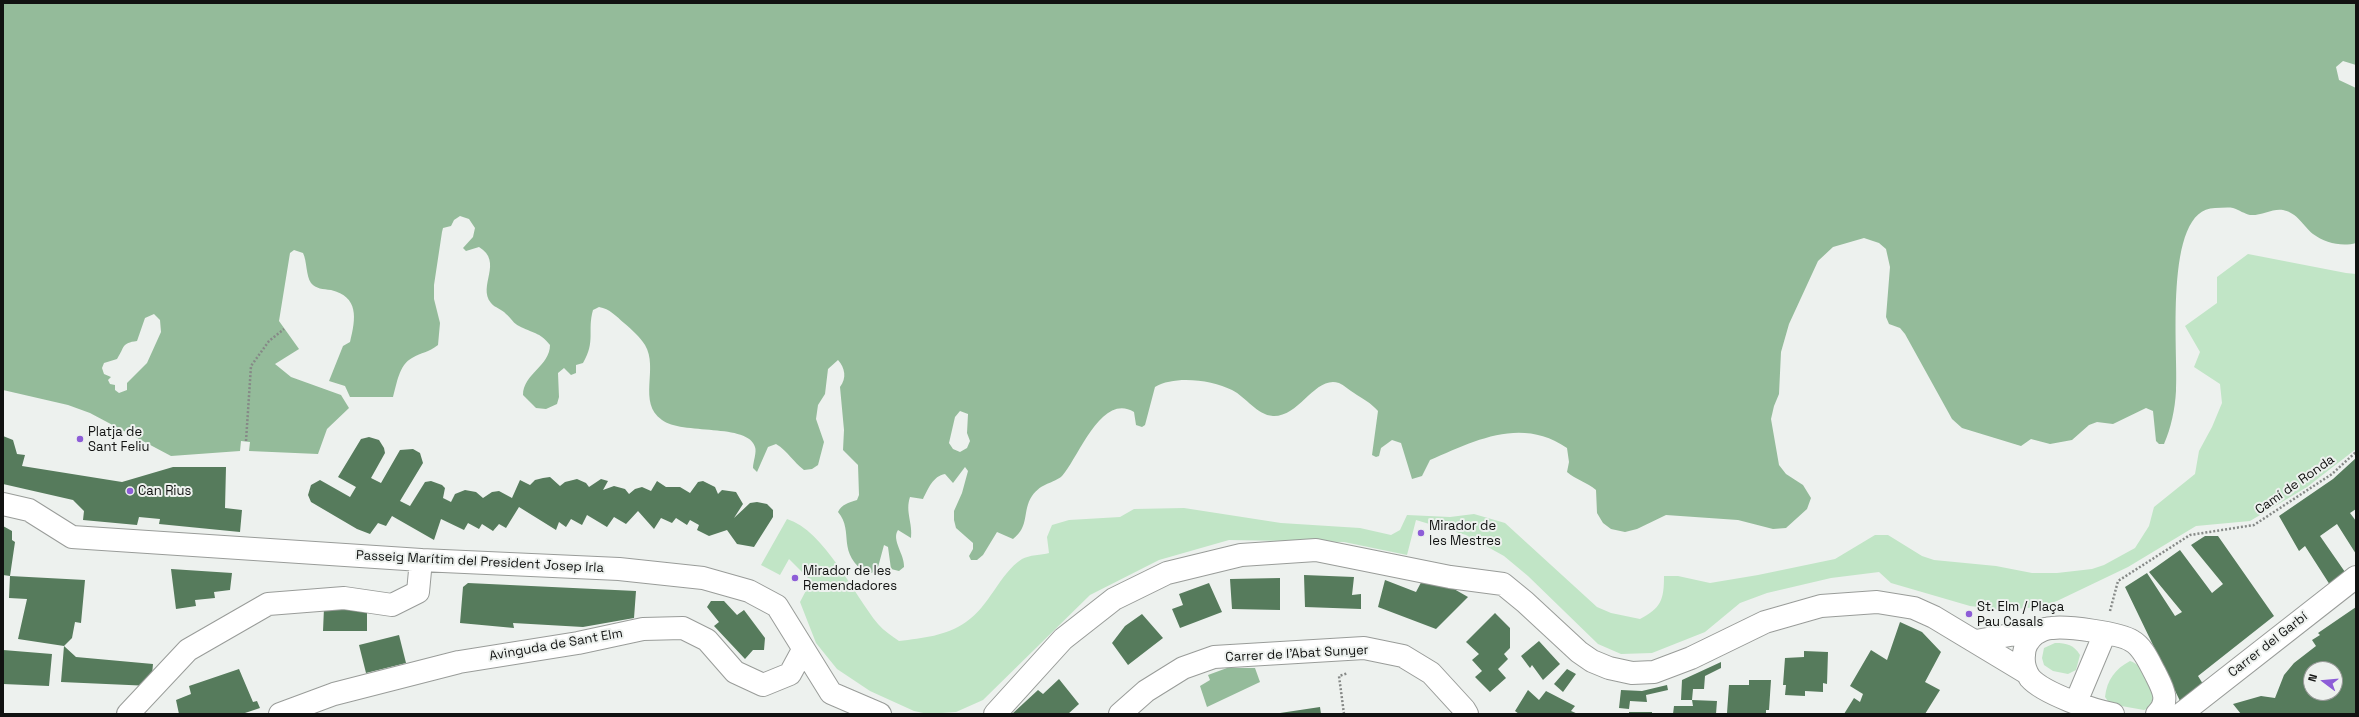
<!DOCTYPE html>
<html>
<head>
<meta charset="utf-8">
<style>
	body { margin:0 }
	#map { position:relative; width:2359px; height:717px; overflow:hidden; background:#edf1ee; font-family:"Space Grotesk",sans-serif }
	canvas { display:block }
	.frame { position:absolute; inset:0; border:4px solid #111211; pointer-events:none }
	.north { position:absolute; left:2303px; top:661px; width:40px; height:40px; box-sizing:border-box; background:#edf1ee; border:1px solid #959896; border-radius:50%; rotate:286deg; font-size:11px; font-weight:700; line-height:16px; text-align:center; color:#111211 }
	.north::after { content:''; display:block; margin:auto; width:14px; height:18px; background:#8d5dd7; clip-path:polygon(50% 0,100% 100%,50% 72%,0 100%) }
</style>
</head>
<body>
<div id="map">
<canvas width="2359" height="717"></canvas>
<div class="frame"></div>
<div class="north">N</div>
</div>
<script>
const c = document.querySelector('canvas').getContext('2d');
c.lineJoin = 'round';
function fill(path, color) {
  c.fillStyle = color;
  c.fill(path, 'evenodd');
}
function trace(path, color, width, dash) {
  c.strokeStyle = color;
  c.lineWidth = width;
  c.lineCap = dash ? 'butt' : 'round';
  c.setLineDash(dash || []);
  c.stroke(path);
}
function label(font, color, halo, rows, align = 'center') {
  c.font = font + ' "Space Grotesk",sans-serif';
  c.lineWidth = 4;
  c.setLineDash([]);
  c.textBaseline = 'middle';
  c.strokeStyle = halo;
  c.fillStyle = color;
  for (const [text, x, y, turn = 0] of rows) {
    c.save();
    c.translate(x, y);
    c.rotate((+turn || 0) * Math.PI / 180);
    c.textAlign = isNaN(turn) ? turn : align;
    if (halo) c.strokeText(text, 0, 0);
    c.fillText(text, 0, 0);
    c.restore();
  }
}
const green = new Path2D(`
	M 2248,254 L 2346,273 L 2356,274 L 2356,449 L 2307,487 L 2250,521 L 2196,526 L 2128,567 L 2057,601 L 2038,607 L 2003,610 L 1970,606 L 1891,583 L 1879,572 L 1831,578 L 1767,593 L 1740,603 L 1705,632 L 1652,653 L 1621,654 L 1598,644 L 1528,576 L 1504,556 L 1466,535 L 1416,520 L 1407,555 L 1344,542 L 1229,540 L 1159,560 L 1090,595 L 983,700 L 956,712 L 928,714 L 914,711 L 870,691 L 837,669 L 816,643 L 800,602 L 811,581 L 789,559 L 780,575 L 761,565 L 787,519 C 824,530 854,595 878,624 C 884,631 892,636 899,641 C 923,638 946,636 966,622 C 990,606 999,574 1022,559 C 1029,555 1042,555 1049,553 L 1047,537 L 1052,525 L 1069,520 L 1120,517 L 1134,509 L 1184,508 L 1281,523 L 1360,528 L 1391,535 L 1400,530 L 1407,515 L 1450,517 L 1474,514 L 1505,523 L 1597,607 L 1611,613 L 1640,619 C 1661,608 1664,600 1664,576 L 1678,576 L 1710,583 L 1758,575 L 1835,559 L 1875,535 L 1888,535 L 1922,556 L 1934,560 L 1996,566 L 2032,573 L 2057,573 L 2092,569 L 2104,565 L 2135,548 L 2149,526 L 2154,507 L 2195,474 L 2199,451 L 2212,427 L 2222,403 L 2220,384 L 2194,367 L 2200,352 L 2185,326 L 2217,303 L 2217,277 Z
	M 2055,643 C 2067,643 2074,645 2080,655 L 2076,670 L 2068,674 L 2053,671 L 2044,665 L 2042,658 L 2044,648 Z
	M 2130,661 C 2145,666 2152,684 2157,698 L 2154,706 L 2144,710 L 2110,704 L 2105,697 C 2107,680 2115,669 2130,661 Z`);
const water = new Path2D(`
	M 3,3 L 2356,3 L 2356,65 L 2343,61 L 2336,67 L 2339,80 L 2356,88 L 2356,243 C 2342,247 2325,243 2313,234 C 2303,226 2298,213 2283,210 C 2273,208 2261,216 2250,215 C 2245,214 2239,210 2233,208 C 2228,207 2221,208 2215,208 C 2162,208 2179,356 2176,391 C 2175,409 2171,428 2164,444 L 2159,444 L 2156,441 L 2153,411 L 2146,408 L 2113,424 L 2097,422 L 2089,425 L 2072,440 L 2050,444 L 2031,439 L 2021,446 L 1962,428 L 1952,419 L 1905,334 L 1900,328 L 1889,324 L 1886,317 L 1890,267 L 1886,249 L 1879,243 L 1864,238 L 1833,247 L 1818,261 L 1789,324 L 1781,352 L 1779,394 L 1774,406 L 1771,419 L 1779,465 L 1786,474 L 1803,485 L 1811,498 L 1807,509 L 1786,528 L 1773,529 L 1738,520 L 1666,515 L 1637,529 L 1625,532 L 1611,529 L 1603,523 L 1597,513 L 1596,490 C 1587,482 1576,480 1567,472 L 1569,462 L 1567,448 C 1521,416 1474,441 1430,460 L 1422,476 L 1412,479 L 1401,443 L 1392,440 L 1381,448 L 1379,456 L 1376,457 L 1372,455 L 1378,411 C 1371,403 1363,399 1354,393 C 1349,390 1344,385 1339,383 C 1315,375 1300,417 1273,416 C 1257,415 1246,397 1232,390 C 1212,380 1175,375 1155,387 L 1145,425 L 1142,427 L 1136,425 L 1134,412 C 1101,392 1078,459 1062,476 C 1053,484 1042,482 1032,496 C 1022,511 1030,526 1013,539 L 997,532 L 983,555 L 977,560 L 971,560 L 969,556 L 973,549 L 973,543 L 956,528 L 954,520 L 954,511 L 962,493 L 968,471 L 965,467 L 953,483 L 945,474 C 933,476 928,489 923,499 L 910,497 C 905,512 913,523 911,538 L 898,530 C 891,540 905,555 904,567 L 899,571 L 891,569 L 888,547 L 884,545 L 877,571 L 868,574 C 835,553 855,532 838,512 C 842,504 848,503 857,500 L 859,495 L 858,465 L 843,450 L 844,430 L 840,387 C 847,378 845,368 838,360 L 828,369 L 825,394 L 818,405 L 816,419 L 824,442 L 818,465 L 812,469 L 804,470 C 793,462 788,451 776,444 L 768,447 L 757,472 L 753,468 C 753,462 757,452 755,447 C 749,423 681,435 662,420 C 637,403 659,368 645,345 C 640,337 631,329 624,323 C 616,316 610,309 599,307 L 593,310 C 587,331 596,341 583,363 L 576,365 L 576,373 L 571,375 L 564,368 L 558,373 L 559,397 L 557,404 L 546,409 L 536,408 L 523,395 C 523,374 550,366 550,345 C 540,332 532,333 519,326 C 514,324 511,318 506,314 C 502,309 495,308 491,303 C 477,286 504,262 479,247 L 466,251 L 463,248 L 473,237 L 475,228 L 469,219 L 460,216 L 454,220 L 451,226 L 443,228 L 442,232 L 434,285 L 434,299 L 440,323 L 438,345 C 428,353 422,352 412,358 C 399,365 397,383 393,397 L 350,397 L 345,386 L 329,381 L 343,346 L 350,342 C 356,318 359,297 331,290 C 323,289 316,289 311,283 C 306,276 307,261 303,253 L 294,250 L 290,253 L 279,321 L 299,349 L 275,364 L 291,377 L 341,395 L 349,408 L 327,429 L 318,454 L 249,451 L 250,442 L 241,441 L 240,451 L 171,456 L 90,413 L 68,405 L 3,390 ZM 154,314 L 160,320 L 161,332 L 147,363 L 127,383 L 127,390 L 119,393 L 115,390 L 115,385 L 110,384 L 108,380 L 111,377 L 104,374 L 102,368 L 104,363 L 117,359 C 125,347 121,343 137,341 L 145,318 ZM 960,411 L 968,414 L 967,433 L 970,441 L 967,448 L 960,452 L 953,449 L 949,443 L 955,417 Z
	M 1227,668 L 1255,668 L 1260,682 L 1207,707 L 1200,686 L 1210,680 L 1208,675 Z`);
const building = new Path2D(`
	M 3,436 L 13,440 L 17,454 L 25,455 L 22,466 L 122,482 L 173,467 L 226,467 L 225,508 L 242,510 L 240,532 L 159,524 L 160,519 L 139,517 L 137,525 L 83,520 L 84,511 L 73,500 L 3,484 Z
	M 369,437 L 379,440 L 384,448 L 385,453 L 371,478 L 381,483 L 400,450 L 413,449 L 420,453 L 423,463 L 400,501 L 410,506 L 425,482 L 431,481 L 442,485 L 445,488 L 443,498 L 451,502 L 455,494 L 465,490 L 476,492 L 483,498 L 492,492 L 499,491 L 512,498 L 520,480 L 530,485 L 535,480 L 543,478 L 550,477 L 560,486 L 565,482 L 577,479 L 586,483 L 589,487 L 601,479 L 608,481 L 603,490 L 614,486 L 625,489 L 629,494 L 635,489 L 642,487 L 651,491 L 657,481 L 666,487 L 680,487 L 690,493 L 698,482 L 703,481 L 715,487 L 718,494 L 722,490 L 736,492 L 743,504 L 734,518 L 750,503 L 757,502 L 767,504 L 773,510 L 773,517 L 754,547 L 737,544 L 727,530 L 709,536 L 697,530 L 699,525 L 690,520 L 687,525 L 676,518 L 672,523 L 661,518 L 654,529 L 638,511 L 626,524 L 614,517 L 607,527 L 587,515 L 582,525 L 571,519 L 566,527 L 559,522 L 556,530 L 519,507 L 506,528 L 499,524 L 493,531 L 482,524 L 479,529 L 468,523 L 464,530 L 441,519 L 434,540 L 392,516 L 386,526 L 378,523 L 370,534 L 357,529 L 311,502 L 308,495 L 311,485 L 320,480 L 350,497 L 356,487 L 338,477 L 361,439 Z
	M 2356,458 L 2356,509 L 2350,513 L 2356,521 L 2356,554 L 2337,524 L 2320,536 L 2345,572 L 2330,585 L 2305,546 L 2299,551 L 2279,516 L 2333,479 Z
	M 3,526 L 12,531 L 12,540 L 15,542 L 10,576 L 85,580 L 81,623 L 75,622 L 72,638 L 64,646 L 18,639 L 27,599 L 9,598 L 10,576 L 3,575 Z
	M 2205,536 L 2218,536 L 2274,616 L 2198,676 L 2203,684 L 2180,701 L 2125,587 L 2147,573 L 2175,616 L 2182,612 L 2149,572 L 2180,550 L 2212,593 L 2223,584 L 2191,545 Z
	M 171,569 L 232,573 L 230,590 L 214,592 L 215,598 L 195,600 L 196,606 L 176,609 Z
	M 1426,573 L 1468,597 L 1436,629 L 1378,607 L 1385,580 L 1416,592 Z
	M 1304,575 L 1354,577 L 1352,595 L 1361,594 L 1361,609 L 1305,607 Z
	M 1280,578 L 1280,610 L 1232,609 L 1230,579 Z
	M 468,583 L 636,591 L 634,618 L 583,627 L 513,623 L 514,628 L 460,623 L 463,587 Z
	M 1209,583 L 1222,612 L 1180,628 L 1172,609 L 1183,605 L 1179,594 Z
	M 711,601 L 724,601 L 737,615 L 744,610 L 765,638 L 764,650 L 753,650 L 745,659 L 714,626 L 719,622 L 707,607 Z
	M 2356,607 L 2356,714 L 2241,714 L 2233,704 L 2261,696 L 2275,698 L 2284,675 L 2294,663 L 2316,646 L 2312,640 L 2320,635 L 2318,633 ZM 2311,669 L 2335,669 L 2335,693 L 2311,693 Z
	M 324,608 L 367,609 L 367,631 L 323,631 Z
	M 1495,613 L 1510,628 L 1510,648 L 1504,654 L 1508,659 L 1498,669 L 1506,678 L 1490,692 L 1475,677 L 1482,671 L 1472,660 L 1479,654 L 1466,642 Z
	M 1142,614 L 1163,638 L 1128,665 L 1112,643 L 1125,626 Z
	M 1900,622 L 1922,632 L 1941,652 L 1925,682 L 1940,690 L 1925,714 L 1844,714 L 1854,698 L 1860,702 L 1863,694 L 1850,686 L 1871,650 L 1887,660 Z
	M 399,635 L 406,663 L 366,673 L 359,645 Z
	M 1539,641 L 1560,664 L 1543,680 L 1532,665 L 1530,668 L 1521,656 Z
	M 64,646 L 76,657 L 153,664 L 151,686 L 61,682 Z
	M 3,650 L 52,654 L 49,686 L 3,684 Z
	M 1804,651 L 1828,652 L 1827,684 L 1823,683 L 1823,692 L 1805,691 L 1805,696 L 1785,695 L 1786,685 L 1783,685 L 1785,658 L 1804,657 Z
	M 1721,662 L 1721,668 L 1705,676 L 1704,689 L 1693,689 L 1692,700 L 1681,700 L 1682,680 Z
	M 239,669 L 253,702 L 257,701 L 260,708 L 242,714 L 179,714 L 176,700 L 191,694 L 189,686 Z
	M 1567,669 L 1576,674 L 1563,692 L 1554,684 Z
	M 1059,679 L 1079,704 L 1068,714 L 1012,714 L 1038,690 L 1043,694 Z
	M 1749,680 L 1771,680 L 1769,710 L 1766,710 L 1766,714 L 1727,713 L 1729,685 L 1749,685 Z
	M 1667,685 L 1668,690 L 1646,695 L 1647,702 L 1630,701 L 1629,709 L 1619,708 L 1621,690 L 1642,691 Z
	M 1528,690 L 1539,700 L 1546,691 L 1575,706 L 1571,711 L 1578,714 L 1519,714 L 1515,711 Z
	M 1692,700 L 1717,701 L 1716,714 L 1673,714 L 1674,706 L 1693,706 Z
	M 1320,707 L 1321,714 L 1281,714 L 1280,713 Z
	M 1629,712 L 1652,712 L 1652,714 L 1629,714 Z`);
const path = new Path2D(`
	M 246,441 L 251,366 L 269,341 L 284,329
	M 2110,611 L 2118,581 L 2190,535 L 2254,525 L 2332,474 L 2356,452
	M 1344,714 L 1339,676 L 1348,673`);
const street = new Path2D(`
	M 3,504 L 29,510 L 72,537 L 421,560 L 619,569 L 703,578 L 749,591 L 777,606 L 831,693 L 880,714
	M 1976,641 L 2044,629
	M 2076,702 L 2105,633
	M 128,714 L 188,650 L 268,604 L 344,598 L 392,605 L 418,592 L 421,560
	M 280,714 L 334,694 L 459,662 L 578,643 L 643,629 L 683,628 L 707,640 L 735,672 L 763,685 L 790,674 L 803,650
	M 995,714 L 1063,639 L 1114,599 L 1167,573 L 1241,555 L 1316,550 L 1450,577 L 1503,584 L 1525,602 L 1579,652 L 1592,661 L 1609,668 L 1632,673 L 1654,672 L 1691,658 L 1765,622 L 1821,606 L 1877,602 L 1914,608 L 1934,617 L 2027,673
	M 1120,714 L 1146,691 L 1183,668 L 1214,657 L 1364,648 L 1403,656 L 1431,673 L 1464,709 L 1467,714
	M 2113,714 C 2094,711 2043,693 2030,678 C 2025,671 2023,663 2024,655 C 2024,647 2029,639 2035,634 C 2040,631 2046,628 2052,628 C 2067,626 2120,633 2132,641 C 2143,647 2149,662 2155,673 C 2162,687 2171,701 2157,714
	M 2181,714 L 2356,577`);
const markers = [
	[80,439,4,"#8d5dd7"],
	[130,491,4,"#8d5dd7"],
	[1421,533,4,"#8d5dd7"],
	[795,578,4,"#8d5dd7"],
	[1969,614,4,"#8d5dd7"]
];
const poiNames = [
	["Platja de",88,432],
	["Sant Feliu",88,447],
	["Can Rius",138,491],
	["Mirador de",1429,526],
	["les Mestres",1429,541],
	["Mirador de les",803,571],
	["Remendadores",803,586],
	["St. Elm / Plaça",1977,607],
	["Pau Casals",1977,622]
];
const streetNames = [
	["Camí de Ronda",2295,485,-35],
	["Passeig Marítim del President Josep Irla",480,562,3],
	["Avinguda de Sant Elm",556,645,-10],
	["Carrer del Garbí",2268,645,-38],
	["Carrer de l'Abat Sunyer",1297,654,-3]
];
fill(green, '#c1e5c6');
fill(water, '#94bb9a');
fill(building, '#567b5c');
trace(street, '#999c99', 24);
trace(path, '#868987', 2.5, [2, 2]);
trace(street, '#fff', 22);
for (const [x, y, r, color] of markers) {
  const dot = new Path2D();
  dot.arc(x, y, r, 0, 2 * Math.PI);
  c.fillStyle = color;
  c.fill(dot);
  trace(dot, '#edf1ee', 1.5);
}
label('13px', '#111211', '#edf1ee', poiNames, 'left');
label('13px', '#111211', '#edf1ee', streetNames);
</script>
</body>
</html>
